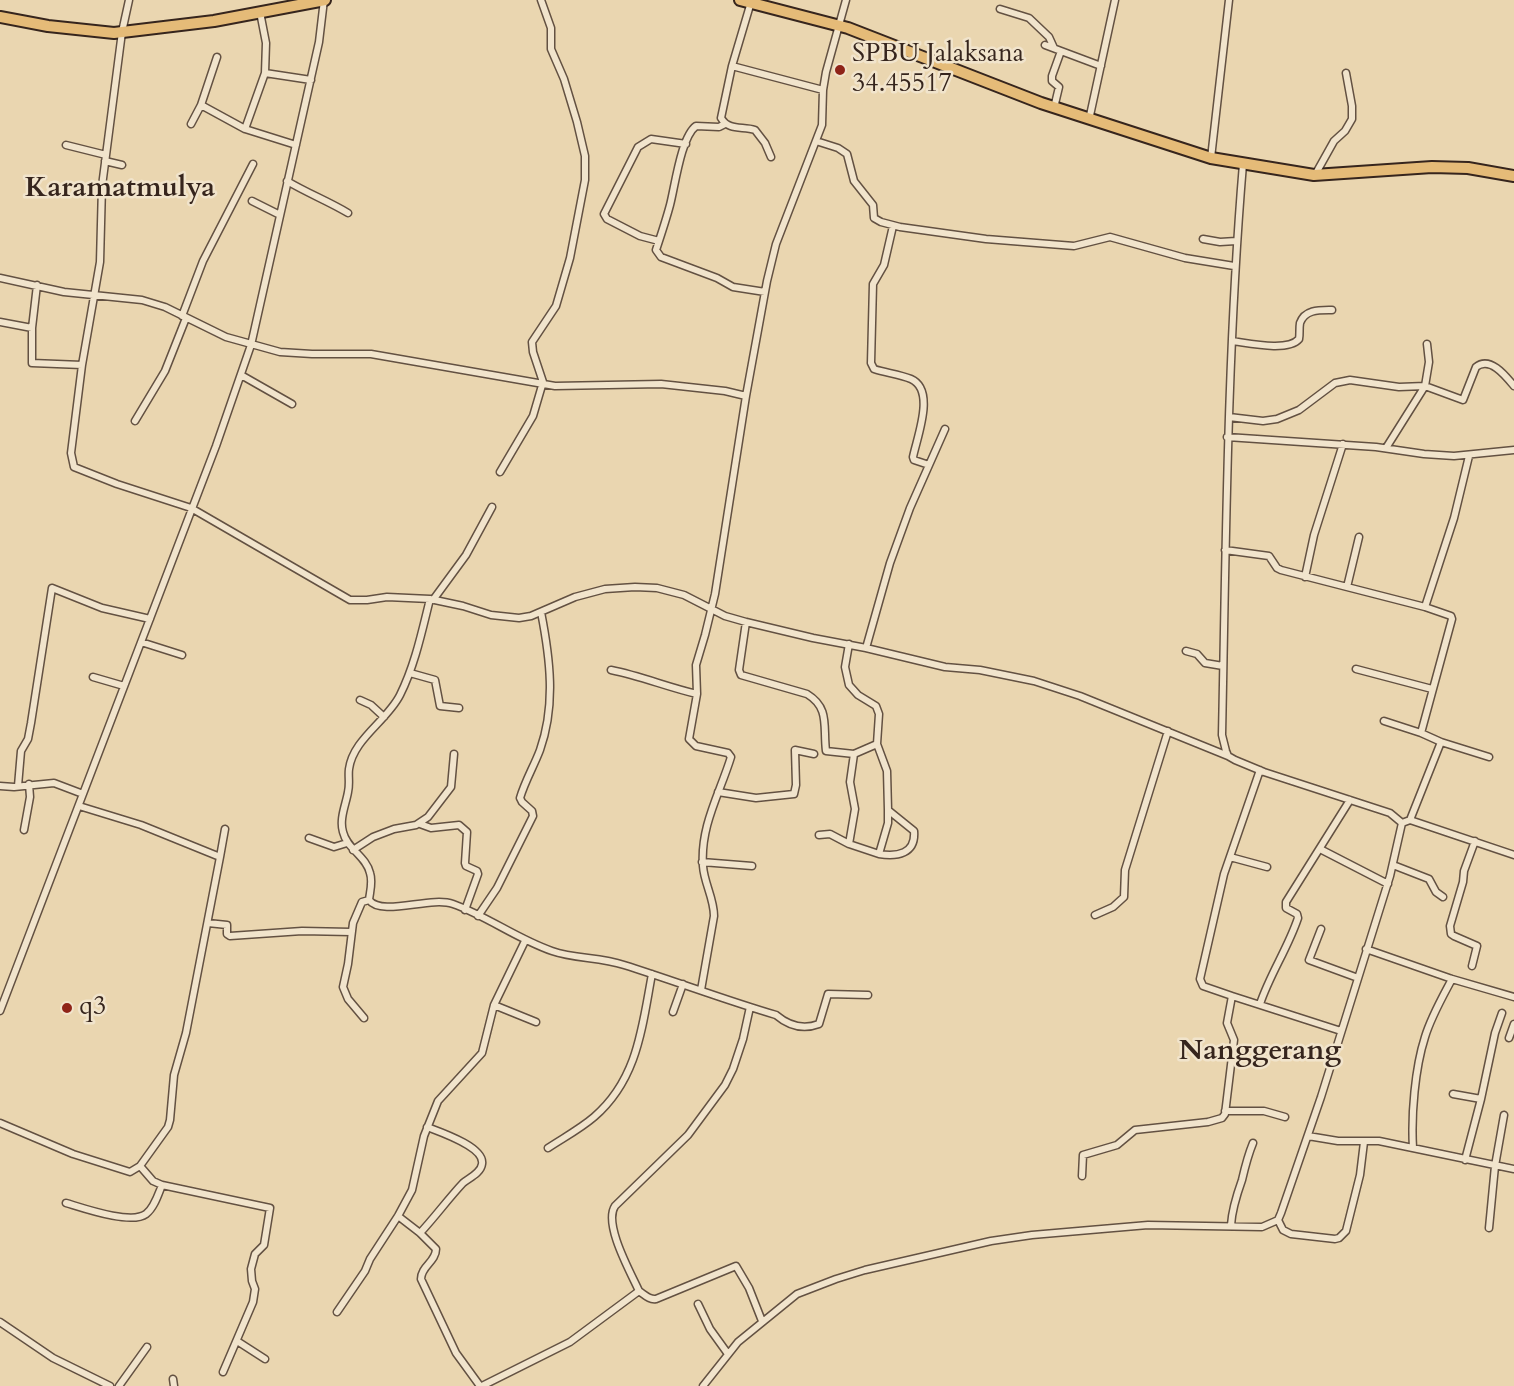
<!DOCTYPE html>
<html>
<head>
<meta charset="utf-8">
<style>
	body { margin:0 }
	canvas { display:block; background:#ead6b0 }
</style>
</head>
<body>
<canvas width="1514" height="1386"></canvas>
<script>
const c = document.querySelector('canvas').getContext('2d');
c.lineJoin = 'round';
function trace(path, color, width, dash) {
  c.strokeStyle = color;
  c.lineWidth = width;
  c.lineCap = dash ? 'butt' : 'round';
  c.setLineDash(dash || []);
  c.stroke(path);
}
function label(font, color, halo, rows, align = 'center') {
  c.font = font + ' Cardo,serif';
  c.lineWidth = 5;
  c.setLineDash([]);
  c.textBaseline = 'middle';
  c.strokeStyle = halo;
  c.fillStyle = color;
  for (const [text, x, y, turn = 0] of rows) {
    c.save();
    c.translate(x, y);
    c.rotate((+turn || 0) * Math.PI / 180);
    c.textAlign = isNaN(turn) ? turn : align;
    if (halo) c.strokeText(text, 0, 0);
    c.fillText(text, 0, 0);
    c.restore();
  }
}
const street = new Path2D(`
	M 129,0 L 122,32 L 102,186 L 100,262 L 82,365 L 71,453 L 74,467 L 117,484 L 191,508 L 350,600 L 367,600 L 387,597 L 430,599 L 463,606 L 491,615 L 519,618 L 531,616 L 575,597 L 605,589 L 635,587 L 657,588 L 684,595 L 725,616 L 746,622 L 813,638 L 866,648 L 945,667 L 980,670 L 1034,681 L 1080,696 L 1228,756
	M 751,2 L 732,66 L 721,118 C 729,131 742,126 755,130 L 765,143 L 771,157
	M 1000,9 L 1029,18 L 1049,37 L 1054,48
	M 260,12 L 266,43 L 265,73
	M 1045,45 L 1101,66
	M 732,66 L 823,90
	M 201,105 L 245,129 L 296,145
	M 1054,108 L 1059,87 L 1052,81 L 1052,76 L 1061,51
	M 1089,120 L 1115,0
	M 191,124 L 201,105 L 217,57
	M 725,124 L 719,127 L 696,126 C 681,137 675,186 670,205 C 666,220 661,235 656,250 L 661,257 L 717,278 L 733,287 L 765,292
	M 245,129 L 265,73 L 311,80
	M 816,141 L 838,148 L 847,154 L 854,181 L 873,205 L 874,218 L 881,222 L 900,227 L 986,239 L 1074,246 L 1110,237 L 1185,258 L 1234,266
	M 66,145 L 106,155
	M 1211,158 L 1229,0
	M 105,161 L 122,165
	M 1315,175 L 1334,141 L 1345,131 L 1352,119 L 1352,106 L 1346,73
	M 287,181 C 307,193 328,201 348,213
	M 252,201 L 280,215
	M 893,226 L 884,265 L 873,284 L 871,363 L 874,369 C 886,373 899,374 911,379 C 936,390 917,437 913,457 L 914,460 L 929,465
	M 1203,239 L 1220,242 L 1236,241
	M 659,241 L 640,236 L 607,219 L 604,214 L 638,147 L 651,139 L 686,144
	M 0,278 L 64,292 L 142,300 L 165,307 L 226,337 L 280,352 L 312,354 L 371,354 L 555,386 L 661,384 L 725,391 L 746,396
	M 182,316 L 203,261 L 253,164
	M 0,322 L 32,328 L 32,363 L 82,365
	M 32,328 L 37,285
	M 1232,341 C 1248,343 1288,352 1299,339 C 1300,334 1299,329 1300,323 C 1305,309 1320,310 1332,310
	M 241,375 L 292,404
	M 1229,417 L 1263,421 L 1277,419 L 1299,410 L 1335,383 L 1350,380 L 1399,387 L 1425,386 L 1463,400 L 1476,367 C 1490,356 1505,375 1514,386
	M 135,421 L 165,371 L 186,318
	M 1227,437 L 1376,447 L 1424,454 L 1454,456 L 1514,450
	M 1386,448 L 1425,386 L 1429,362 L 1427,344
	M 500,472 L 533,416 L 543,382 L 533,352 L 532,342 L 556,306 L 570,258 L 585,180 L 585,156 L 577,122 L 564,79 L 551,49 L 551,28 L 541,0
	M 1359,537 L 1347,587 L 1425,607
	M 1225,550 L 1269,556 L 1277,568 L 1281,570 L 1347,587
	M 1305,577 L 1314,535 L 1343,444
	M 430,599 C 422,631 415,665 400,695 C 387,721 353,739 349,769 C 348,776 350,784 348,792 C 346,804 339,819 343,832 C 347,849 366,856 370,873 C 373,882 370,891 369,900 C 382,917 430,896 453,904 C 487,916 517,939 552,951 C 575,959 600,957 624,965 C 675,981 725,1000 776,1015 C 789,1026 803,1030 819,1024 L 828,994 L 868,995
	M 433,600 L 466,555 L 492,507
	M 746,622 L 739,670 L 741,675 L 807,694 C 830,708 823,726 826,751 L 854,754 L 877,744
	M 141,642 L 182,655
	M 849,644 L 845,667 L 849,685 L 858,695 L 876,706 L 879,714 L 877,744 L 887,771 L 888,810 L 914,831 C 916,854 897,857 879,854
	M 866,648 L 890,563 L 910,508 L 945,429
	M 1186,651 L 1197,654 L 1205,663 L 1223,666
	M 1356,669 L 1432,689
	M 611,670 C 641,676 667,687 697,694
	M 410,673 L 435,680 L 440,706 L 459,708
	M 93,677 L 124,686
	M 360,700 L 371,705 L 384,717
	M 1384,721 L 1421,733
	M 1441,742 L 1489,757
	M 0,786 L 14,787 L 54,783 L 83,794
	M 18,786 L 21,751 L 28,739 L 31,723 L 52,588 L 102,608 L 150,619
	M 718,792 L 756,798 L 794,794 L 796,785 L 795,750 L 814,754
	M 1410,820 L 1514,855
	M 1402,823 L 1410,820 L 1441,742 L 1421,733 L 1452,619 L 1451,616 L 1425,607 L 1454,518 L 1469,456
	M 420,824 L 431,828 L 459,825 L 467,832 L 465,863 L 466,866 L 477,871 L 478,874 L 465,910
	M 24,830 L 30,797 L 29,784
	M 819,835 L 830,834 L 849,844 L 879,854 L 888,823 L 888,810
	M 309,838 L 334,847 L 347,843
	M 849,844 L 855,809 L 850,782 L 854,754
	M 1320,849 L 1388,884
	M 353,850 L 373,837 L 394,829 L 416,825 L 428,817 L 451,787 L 454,754
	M 220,857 L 225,829
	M 1230,857 L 1267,867
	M 702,862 L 752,866
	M 1393,865 L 1429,879 L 1436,892 L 1443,897
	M 1095,915 L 1113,907 L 1124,897 L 1125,870 L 1168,731
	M 478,916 L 497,888 L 533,816 L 532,811 L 522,802 L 520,798 C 525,781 534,766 540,750 C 556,705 550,658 541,612
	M 208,923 L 227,925 L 227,934 L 230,936 L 302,931 L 351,932
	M 1321,929 L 1309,960 L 1358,978
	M 1366,949 L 1452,979 L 1514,997
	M 1472,966 L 1477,946 L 1454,936 L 1451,934 L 1450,926 L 1463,882 L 1464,871 L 1475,841
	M 701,990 L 714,916 C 714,898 704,883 703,866 C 700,826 720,793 731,757 L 728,753 L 696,746 L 689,739 L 697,694 L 696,665 L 705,635 L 715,594 L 746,396 L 767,281 L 776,244 L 822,125 L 823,90 L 826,72 L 846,0
	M 1232,996 L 1341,1031
	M 1260,1004 C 1270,974 1288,948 1298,918 L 1297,914 L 1286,908 L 1286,902 L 1350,800
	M 494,1005 L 536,1022
	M 750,1007 L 743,1039 L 733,1069 L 725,1085 L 688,1135 L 615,1206 C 603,1224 631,1273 639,1291 C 645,1295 649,1300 656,1299 L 736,1266 L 749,1288 L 762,1321
	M 0,1011 L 216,446 L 251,345 L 319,42 L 324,0
	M 673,1012 L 683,984
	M 364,1018 L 348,999 L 343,987 L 348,964 L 353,923 L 362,902 L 369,900
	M 1509,1038 L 1514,1024
	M 1453,1094 L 1481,1099
	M 1225,1111 L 1264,1111 L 1285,1117
	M 0,1123 L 73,1154 L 130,1172 L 140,1166 L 168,1127 L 170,1120 L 174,1075 L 186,1033 L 220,857 L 141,825 L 79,806
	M 1308,1136 L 1338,1141 L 1379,1141 L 1514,1169
	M 548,1148 C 563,1138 580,1129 594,1117 C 638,1079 642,1027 652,974
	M 1413,1148 C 1411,1115 1415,1068 1425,1037 C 1431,1017 1442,998 1452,979
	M 1465,1160 L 1481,1099 L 1495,1033 L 1502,1013
	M 140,1166 L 153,1181 L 162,1185 L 270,1208 L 264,1245 L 255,1254 L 251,1269 L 252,1281 L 255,1289 L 253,1302 L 223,1372
	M 1082,1176 L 1083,1155 L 1117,1145 L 1135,1130 L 1208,1122 L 1222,1118 L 1225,1114 L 1234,1040 L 1227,1023 L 1232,996 L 1203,986 L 1200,979 L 1224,874 L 1260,770
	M 66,1203 C 83,1208 131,1225 146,1214 C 154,1208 158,1195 162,1185
	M 398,1216 L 420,1233 L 436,1249 C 436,1262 421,1266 421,1279 L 456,1353 L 480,1386
	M 1278,1220 L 1283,1230 L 1291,1234 L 1335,1239 L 1339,1238 L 1346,1231 L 1360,1175 L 1364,1142
	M 1231,1225 C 1232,1209 1237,1194 1242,1180 C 1245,1167 1248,1155 1253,1143
	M 1489,1228 L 1495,1166 L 1504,1115
	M 420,1233 C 435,1217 448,1199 463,1183 C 469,1178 481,1173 482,1164 C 485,1147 440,1132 427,1127
	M 698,1304 L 710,1329 L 728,1354
	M 337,1312 L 365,1271 L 370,1259 L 398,1216 L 412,1190 L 424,1136 L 438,1101 L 482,1053 L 494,1005 L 525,941
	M 0,1322 L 53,1358 L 110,1386
	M 237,1341 L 265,1359
	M 173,1379 L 174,1386
	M 119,1386 L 147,1347
	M 482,1386 L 570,1342 L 639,1291
	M 703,1386 L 738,1342 L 797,1294 L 836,1279 L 865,1270 L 991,1241 L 1032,1235 L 1148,1225 L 1262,1227 L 1278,1220 L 1281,1213 L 1321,1097 L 1390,876 L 1402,823 L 1390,813 L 1264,772 L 1235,760 L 1228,756 L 1226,751 L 1222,735 C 1226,544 1227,354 1243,164`);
const highway = new Path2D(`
	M 740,0 L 848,28 L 1041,103 L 1211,158 L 1314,175 L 1432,167 L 1468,168 L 1514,176
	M 0,17 L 48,26 L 114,33 L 214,21 L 325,0`);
const markers = [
	[840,70,6,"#8f2418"],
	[67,1008,6,"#8f2418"]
];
const poiNames = [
	["SPBU Jalaksana",852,55],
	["34.45517",852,85],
	["q3",79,1008]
];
const quarterNames = [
	["Karamatmulya",120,190],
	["Nanggerang",1260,1053]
];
trace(street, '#635142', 9);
trace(highway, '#36251d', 14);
trace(street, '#f1e4cc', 6);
trace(highway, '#e5bb78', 10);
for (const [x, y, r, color] of markers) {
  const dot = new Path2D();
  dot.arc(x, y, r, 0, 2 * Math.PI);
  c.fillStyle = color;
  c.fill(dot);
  trace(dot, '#f1e4cc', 2);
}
label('26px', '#36251d', '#f1e4cc', poiNames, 'left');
label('bold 28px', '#36251d', '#f1e4cc', quarterNames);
</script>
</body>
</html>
